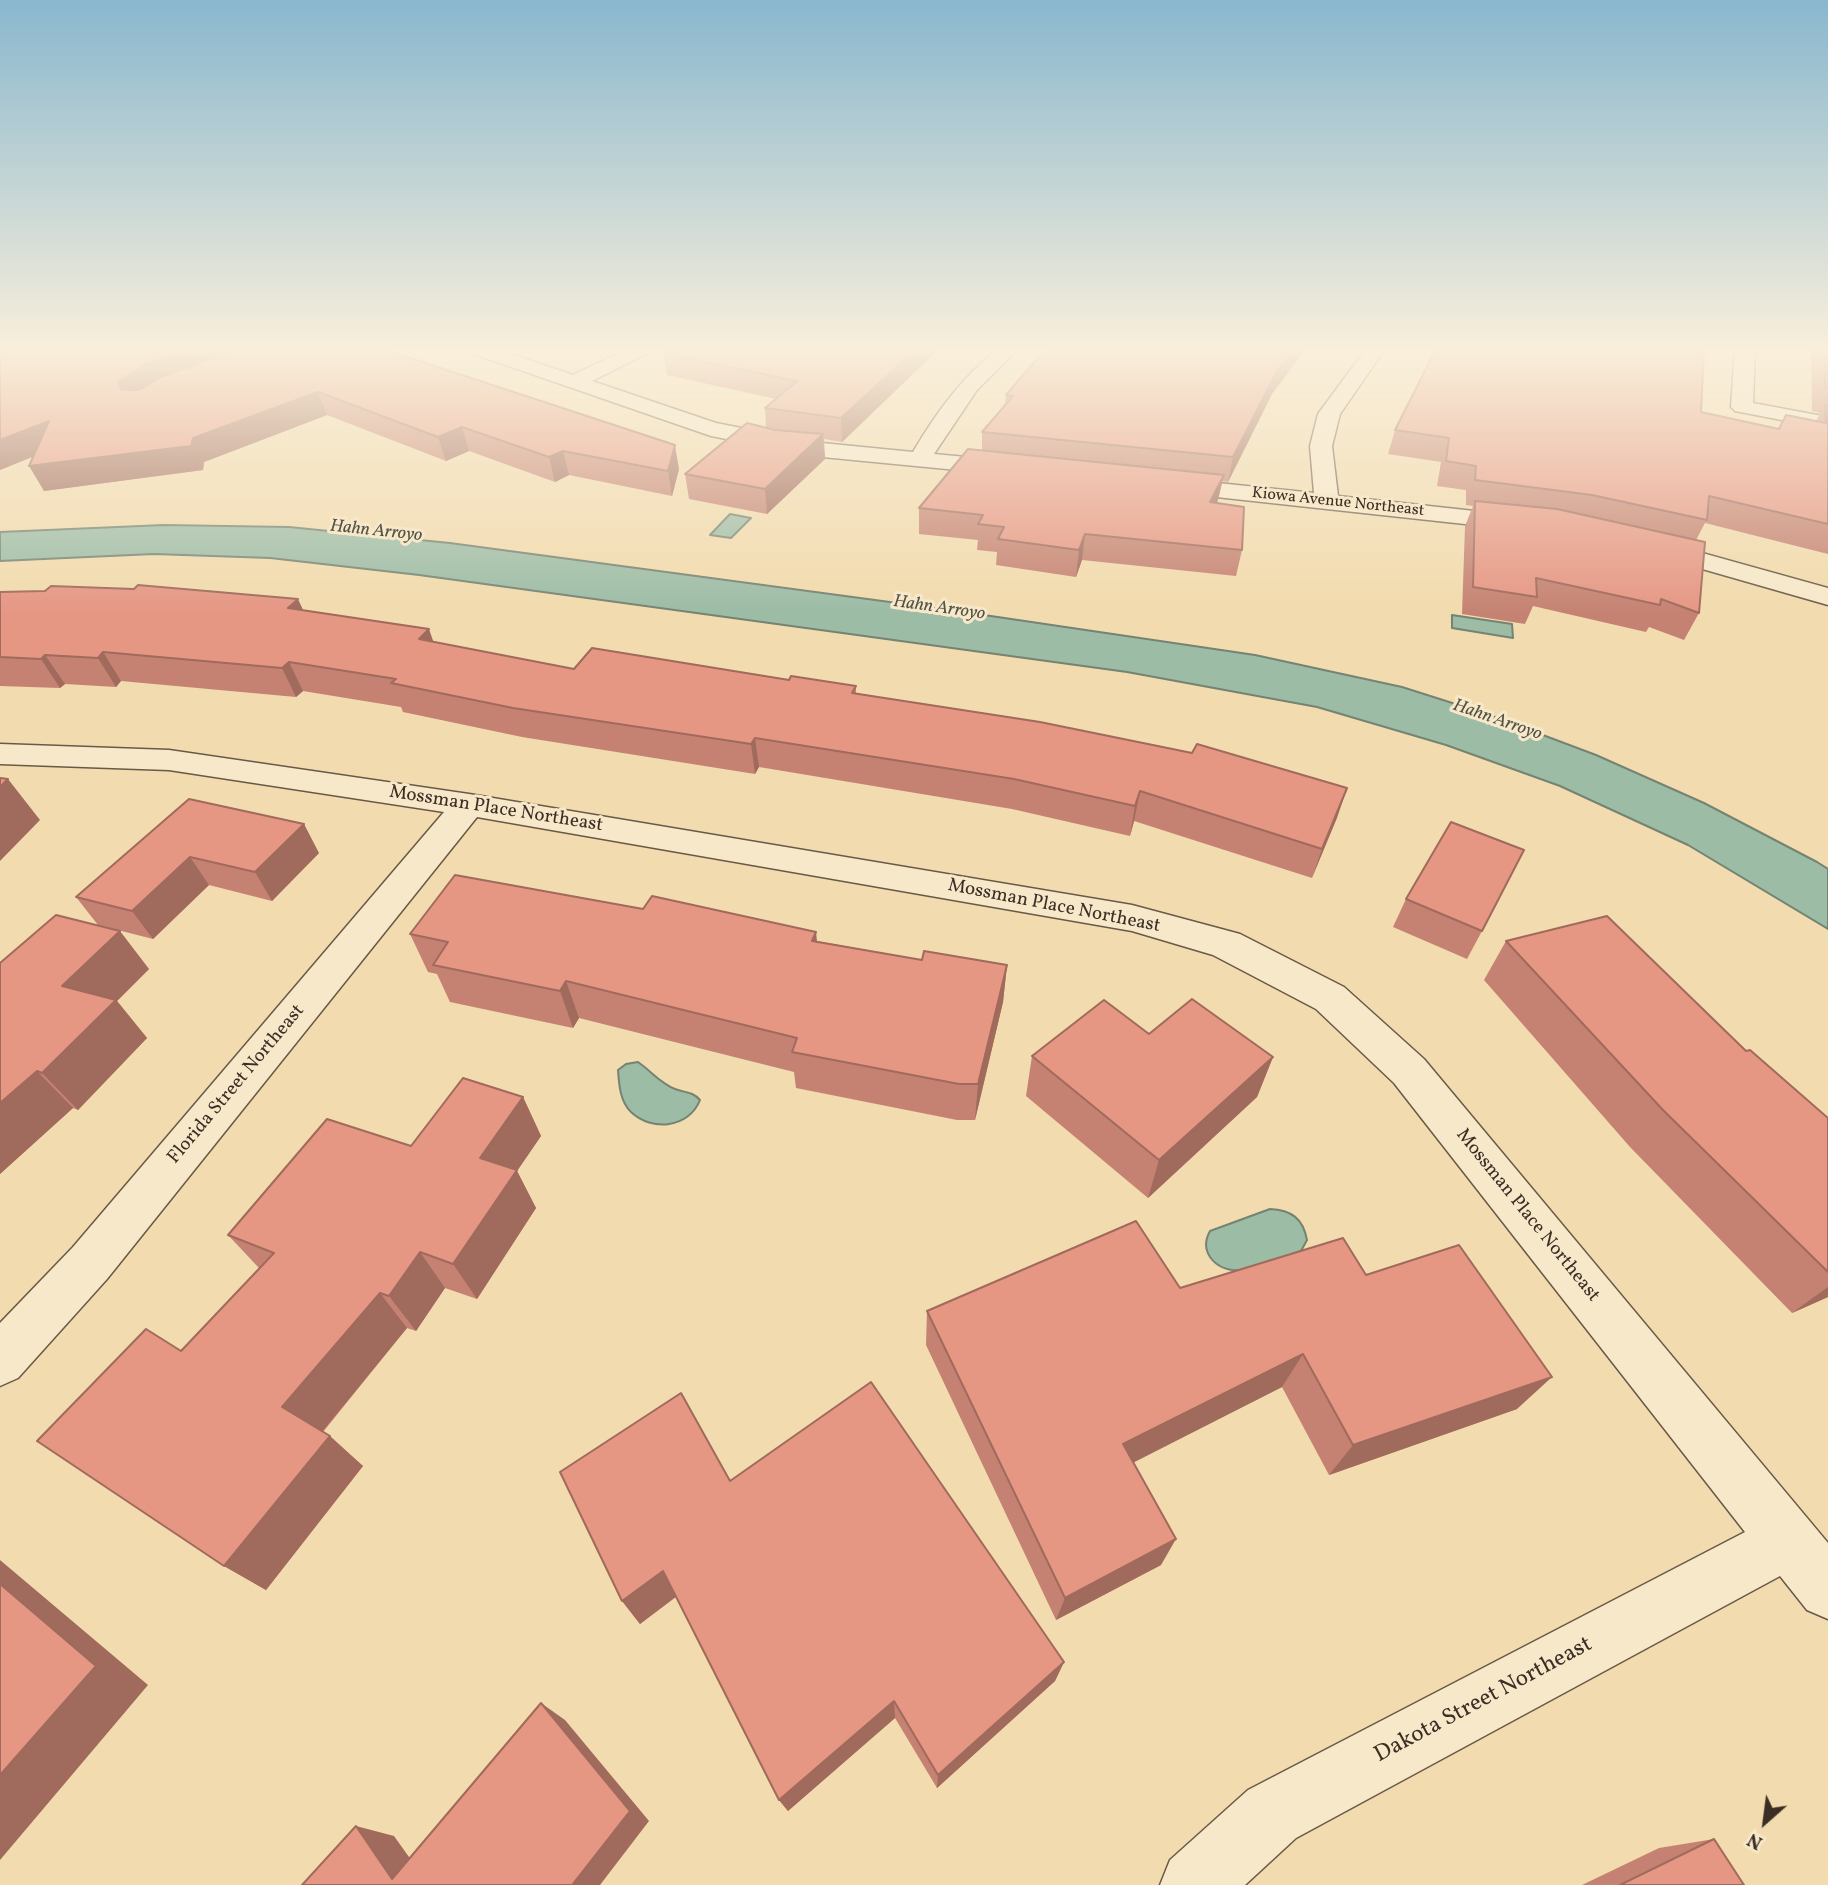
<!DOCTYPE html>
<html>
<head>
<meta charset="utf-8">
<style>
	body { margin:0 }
	#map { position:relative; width:1828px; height:1885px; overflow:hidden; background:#f2dbae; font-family:Vollkorn,serif }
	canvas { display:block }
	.north { position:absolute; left:1730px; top:1787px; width:70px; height:70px; -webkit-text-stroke:5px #f7e8ca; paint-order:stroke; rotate:208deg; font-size:19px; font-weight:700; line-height:28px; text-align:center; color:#3b2e25 }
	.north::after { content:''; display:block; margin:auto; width:24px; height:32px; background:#3b2e25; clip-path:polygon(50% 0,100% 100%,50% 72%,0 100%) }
</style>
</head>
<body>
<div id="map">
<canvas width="1828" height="1885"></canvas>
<div class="north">N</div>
</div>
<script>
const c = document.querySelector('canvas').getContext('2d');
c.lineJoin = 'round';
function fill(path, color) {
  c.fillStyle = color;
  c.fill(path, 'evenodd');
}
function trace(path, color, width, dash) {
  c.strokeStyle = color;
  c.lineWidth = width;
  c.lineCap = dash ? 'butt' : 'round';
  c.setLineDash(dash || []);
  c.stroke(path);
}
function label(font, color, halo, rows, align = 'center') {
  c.font = font + ' Vollkorn,serif';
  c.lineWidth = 6;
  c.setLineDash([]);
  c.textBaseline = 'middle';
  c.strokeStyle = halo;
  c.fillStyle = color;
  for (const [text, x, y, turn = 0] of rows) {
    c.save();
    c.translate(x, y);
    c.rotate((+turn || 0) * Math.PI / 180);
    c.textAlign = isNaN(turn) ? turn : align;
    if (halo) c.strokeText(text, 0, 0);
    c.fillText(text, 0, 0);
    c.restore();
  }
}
const water = new Path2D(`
	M 730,514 L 751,518 L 731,538 L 710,535 Z
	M 164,525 L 289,527 L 450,543 L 957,611 L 1255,655 L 1402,687 L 1487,714 L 1596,755 L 1704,803 L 1817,862 L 1828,869 L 1828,929 L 1688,845 L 1560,786 L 1446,745 L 1317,707 L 1127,672 L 419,575 L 270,558 L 154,554 L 0,561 L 0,532 Z
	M 1452,615 L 1512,624 L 1513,638 L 1452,628 Z
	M 638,1062 C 651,1071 660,1083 675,1089 C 685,1093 692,1091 700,1100 C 689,1128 652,1132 631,1112 C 620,1102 619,1084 618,1070 L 626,1064 Z
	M 1270,1209 C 1291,1210 1303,1218 1307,1240 L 1301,1251 C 1274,1260 1231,1286 1210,1257 C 1204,1248 1205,1240 1210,1231 Z`);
const minor = new Path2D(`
	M 468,349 L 496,349 L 573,375 L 627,349 L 650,349 L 648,353 L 592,381 L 716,423 L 812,442 L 913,452 C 936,413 962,377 998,349 L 1018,349 L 977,390 L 934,454 L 1009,461 L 1017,463 L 1020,468 L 1017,473 L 1009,475 L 812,456 L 711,436 L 471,353 Z
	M 1366,349 L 1385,349 L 1340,414 L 1332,446 L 1338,496 L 1520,516 L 1529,518 L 1532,523 L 1529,528 L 1520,530 L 1170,492 L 1162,490 L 1158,485 L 1162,480 L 1170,478 L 1314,493 L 1310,446 L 1318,414 Z
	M 1735,349 L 1755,349 L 1753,403 L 1828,417 L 1828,429 L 1735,411 L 1731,407 Z
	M 1652,539 L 1828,588 L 1828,605 L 1643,552 L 1639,547 L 1643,542 Z
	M 0,744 L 169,750 L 469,794 L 1132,905 L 1240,934 L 1344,987 L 1424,1059 L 1828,1543 L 1828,1619 L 1807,1610 L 1780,1576 L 1296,1838 L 1245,1885 L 1160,1885 L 1170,1860 L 1248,1790 L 1745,1532 L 1394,1083 L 1316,1009 L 1213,955 L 1132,931 L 477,817 L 107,1279 L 18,1378 L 0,1386 L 0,1323 L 73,1247 L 444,812 L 169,770 L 0,764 Z`);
const wall = new Path2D(`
	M 0,349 L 383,349 L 679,469 L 672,496 L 569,475 L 555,482 L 469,451 L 446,461 L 327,415 L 204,462 L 203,470 L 44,491 L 34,456 L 0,470 Z
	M 939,349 L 842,442 L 824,439 L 825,459 L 767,514 L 689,499 L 685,474 L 766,428 L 765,408 L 776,399 L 667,375 L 663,353 Z
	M 1811,349 L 1828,349 L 1828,554 L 1705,523 L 1696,540 L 1699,613 L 1684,640 L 1649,627 L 1646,632 L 1533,606 L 1525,624 L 1462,614 L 1465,526 L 1473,506 L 1466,505 L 1466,490 L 1437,486 L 1441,462 L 1388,454 L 1395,430 L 1701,412 L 1778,429 L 1786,415 L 1816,421 L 1820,413 L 1812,411 Z
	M 1272,394 L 1228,482 L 1222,481 L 1217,503 L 1242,550 L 1236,576 L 1082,560 L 1076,577 L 996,565 L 997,552 L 977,550 L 978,540 L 919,534 L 919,508 L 982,451 L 982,432 L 1005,404 L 1006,395 Z
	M 0,592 L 303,610 L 434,642 L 574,669 L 789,680 L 856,686 L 856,693 L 1347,788 L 1312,878 L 1134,821 L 1130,836 L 1012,809 L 759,767 L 755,774 L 522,737 L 403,712 L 401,707 L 303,691 L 296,697 L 121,681 L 116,687 L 65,684 L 60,688 L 0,686 Z
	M 189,799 L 319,853 L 272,901 L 209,885 L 153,939 L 98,925 L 76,897 Z
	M 1406,899 L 1482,931 L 1467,959 L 1393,927 Z
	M 410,934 L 817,941 L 922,960 L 1007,965 L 1003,1002 L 975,1120 L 957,1120 L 796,1088 L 794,1072 L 579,1018 L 573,1028 L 450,1002 L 437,974 L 428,972 Z
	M 1506,941 L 1746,1051 L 1828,1118 L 1828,1297 L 1792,1313 L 1630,1147 L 1484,980 Z
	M 0,963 L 149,969 L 117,1001 L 147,1038 L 78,1110 L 73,1108 L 0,1174 Z
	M 1032,1056 L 1273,1057 L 1257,1097 L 1148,1198 L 1026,1096 Z
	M 523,1097 L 541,1136 L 517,1171 L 536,1208 L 477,1299 L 445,1288 L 416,1331 L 407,1328 L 323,1432 L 363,1466 L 266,1590 L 224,1566 L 181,1351 L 259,1268 L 228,1235 L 411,1146 Z
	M 1366,1275 L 1517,1409 L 1329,1475 L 1282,1387 L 1133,1462 L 1161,1565 L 1056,1620 L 926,1345 L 927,1311 L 1180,1288 Z
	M 730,1481 L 1064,1662 L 1055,1681 L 937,1788 L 895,1718 L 788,1811 L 779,1800 L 676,1597 L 640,1624 L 622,1601 Z
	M 1714,1839 L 1744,1885 L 1582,1885 L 1659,1848 Z`);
const shadedWall = new Path2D(`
	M 189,349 L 255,349 L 130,405 L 118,382 L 145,365 Z
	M 916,349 L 939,349 L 842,442 L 841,418 Z
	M 1294,349 L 1306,349 L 1272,394 L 1228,482 L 1233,457 L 1277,371 Z
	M 318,392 L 327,415 L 204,462 L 203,470 L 44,491 L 29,466 L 193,438 Z
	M 49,421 L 62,445 L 0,470 L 0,440 Z
	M 462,427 L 469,451 L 446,461 L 438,437 Z
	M 823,434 L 825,459 L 767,514 L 765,489 Z
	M 675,445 L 679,469 L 672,496 L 668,471 Z
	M 563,451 L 569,475 L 555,482 L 549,457 Z
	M 1224,475 L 1218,500 L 1205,528 L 1210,502 Z
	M 1085,534 L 1082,560 L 1076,577 L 1079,550 Z
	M 298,599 L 311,627 L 288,608 Z
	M 429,629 L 439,658 L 419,639 Z
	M 103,652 L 121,681 L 116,687 L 98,658 Z
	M 45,655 L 65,684 L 60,688 L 41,659 Z
	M 289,662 L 303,691 L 296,697 L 282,668 Z
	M 755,738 L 759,767 L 755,774 L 751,744 Z
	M 8,779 L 40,820 L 0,861 L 0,787 Z
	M 1347,788 L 1337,818 L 1312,878 L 1322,849 Z
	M 1140,791 L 1134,821 L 1130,836 L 1135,806 Z
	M 304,824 L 319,853 L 272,901 L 255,872 Z
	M 190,857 L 209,885 L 153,939 L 132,911 Z
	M 120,931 L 149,969 L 117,1001 L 147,1038 L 78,1110 L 42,1073 L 62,986 Z
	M 816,932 L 820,970 L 812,941 Z
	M 1007,965 L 1003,1002 L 975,1120 L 978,1084 Z
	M 566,981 L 579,1018 L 573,1028 L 560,991 Z
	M 1273,1057 L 1257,1097 L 1148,1198 L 1159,1160 Z
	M 37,1071 L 73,1108 L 0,1174 L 0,1103 Z
	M 523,1097 L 541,1136 L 517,1171 L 536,1208 L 477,1299 L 453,1264 L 480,1158 Z
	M 420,1252 L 445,1288 L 416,1331 L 389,1296 Z
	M 1828,1287 L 1828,1297 L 1792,1313 Z
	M 380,1293 L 407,1328 L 317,1438 L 282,1407 Z
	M 1303,1354 L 1282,1387 L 1111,1474 L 1123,1444 Z
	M 1552,1377 L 1517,1409 L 1329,1475 L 1353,1445 Z
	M 330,1436 L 363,1466 L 266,1590 L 224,1566 Z
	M 1176,1539 L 1161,1565 L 1056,1620 L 1065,1598 Z
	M 0,1560 L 148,1685 L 0,1860 Z
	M 663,1571 L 678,1595 L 640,1624 L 622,1601 Z
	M 1064,1662 L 1055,1681 L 937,1788 L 938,1775 Z
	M 894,1701 L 895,1718 L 788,1811 L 779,1800 Z
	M 541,1703 L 565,1720 L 649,1821 L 600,1885 L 572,1885 Z
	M 356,1826 L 394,1836 L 429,1885 L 392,1879 Z`);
const building = new Path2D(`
	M 0,349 L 189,349 L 145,365 L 118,382 L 122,390 L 139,390 L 161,377 L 237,349 L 383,349 L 675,445 L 668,471 L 563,451 L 549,457 L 462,427 L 438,437 L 318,392 L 193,438 L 191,446 L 29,466 L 49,421 L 0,440 Z
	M 671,349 L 916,349 L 841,418 L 765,408 L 797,381 L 663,353 Z
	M 1049,349 L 1294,349 L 1277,371 L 1233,457 L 982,432 L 1013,396 L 1006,395 L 1036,360 Z
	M 1436,349 L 1704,349 L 1701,412 L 1779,429 L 1786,415 L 1826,423 L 1825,405 L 1828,405 L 1828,524 L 1709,496 L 1707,520 L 1592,495 L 1475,480 L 1476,466 L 1446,461 L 1449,438 L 1395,430 Z
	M 1824,349 L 1828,349 L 1828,389 L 1825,388 Z
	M 747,423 L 775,430 L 823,434 L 765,489 L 685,474 Z
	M 968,449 L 1224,475 L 1210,502 L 1244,507 L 1242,550 L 1085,534 L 1079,550 L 998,539 L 1004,527 L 978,524 L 983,515 L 919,508 Z
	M 1475,501 L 1557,509 L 1705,542 L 1699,613 L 1661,599 L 1660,605 L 1536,578 L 1537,597 L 1473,587 Z
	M 138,585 L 298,599 L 288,608 L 429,629 L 419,639 L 574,669 L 592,648 L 789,680 L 791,676 L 856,686 L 852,693 L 1040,722 L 1192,753 L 1197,744 L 1347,788 L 1322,849 L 1140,791 L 1135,806 L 1014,779 L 755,738 L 751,744 L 513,708 L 391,683 L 396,679 L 289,662 L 282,668 L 103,652 L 98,658 L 45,655 L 41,659 L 0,657 L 0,592 L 45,591 L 51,586 L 134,589 Z
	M 0,778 L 8,779 L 0,787 Z
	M 189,799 L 304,824 L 255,872 L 190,857 L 132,911 L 76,897 Z
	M 1451,822 L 1524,850 L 1482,931 L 1406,899 Z
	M 455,875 L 643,909 L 652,896 L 816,932 L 812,941 L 922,960 L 924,951 L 1007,965 L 978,1084 L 959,1084 L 792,1052 L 797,1038 L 566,981 L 560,991 L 433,965 L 448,942 L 410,934 Z
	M 56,915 L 120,931 L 62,986 L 116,1000 L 42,1073 L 37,1071 L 0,1103 L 0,963 Z
	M 1607,916 L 1746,1051 L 1750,1050 L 1828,1118 L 1828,1272 L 1663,1110 L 1506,941 Z
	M 1192,999 L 1273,1057 L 1159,1160 L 1032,1056 L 1104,1000 L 1149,1034 Z
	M 463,1078 L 523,1097 L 480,1158 L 517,1170 L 453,1264 L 420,1252 L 389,1296 L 380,1293 L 282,1407 L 330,1436 L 224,1566 L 37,1441 L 146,1329 L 181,1351 L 274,1253 L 228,1235 L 327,1119 L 411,1146 Z
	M 1136,1221 L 1180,1288 L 1343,1238 L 1366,1275 L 1459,1245 L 1552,1377 L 1353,1445 L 1303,1354 L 1123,1444 L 1176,1539 L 1065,1598 L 927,1311 Z
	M 871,1382 L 1064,1662 L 938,1775 L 894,1701 L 779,1800 L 663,1571 L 622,1601 L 560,1472 L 681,1393 L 730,1481 Z
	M 0,1584 L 96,1666 L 0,1775 Z
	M 541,1703 L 630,1811 L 572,1885 L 302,1885 L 356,1826 L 392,1879 Z
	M 1714,1839 L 1744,1885 L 1620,1885 Z`);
const farStreetnames = [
	["Kiowa Avenue Northeast",1338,503,6]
];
const farWaternames = [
	["Hahn Arroyo",376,532,6],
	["Hahn Arroyo",939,609,8],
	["Hahn Arroyo",1497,721,19]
];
const streetNames = [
	["Mossman Place Northeast",496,810,9],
	["Mossman Place Northeast",1054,907,11],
	["Florida Street Northeast",237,1085,-50],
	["Mossman Place Northeast",1527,1216,51]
];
const nearStreetnames = [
	["Dakota Street Northeast",1484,1701,-28]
];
fill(water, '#9cbca6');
trace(water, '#758372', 2);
trace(minor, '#695947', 3);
fill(minor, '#f7e8ca');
fill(wall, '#c58272');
fill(shadedWall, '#a06a5c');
fill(building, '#e59784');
trace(building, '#a06a5c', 2);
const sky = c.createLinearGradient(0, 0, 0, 613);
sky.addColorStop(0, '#89b7ce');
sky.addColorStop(0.57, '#f9efdb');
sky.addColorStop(1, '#f9efdb00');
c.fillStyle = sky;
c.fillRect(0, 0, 1828, 613);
label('16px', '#3b2e25', '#f7e8ca', farStreetnames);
label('italic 18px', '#535245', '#f7e8ca', farWaternames);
label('19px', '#3b2e25', '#f7e8ca', streetNames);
label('23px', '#3b2e25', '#f7e8ca', nearStreetnames);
</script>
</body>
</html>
